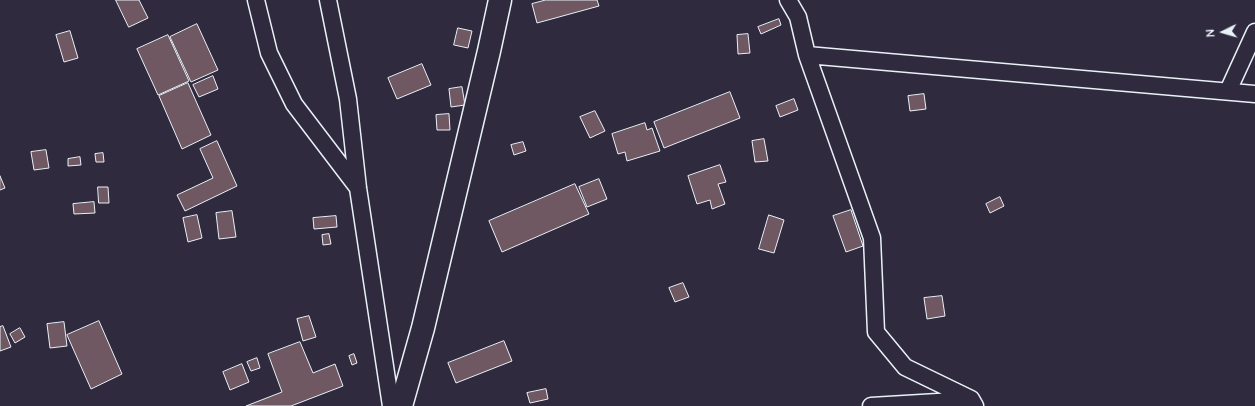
<!DOCTYPE html>
<html>
<head>
<meta charset="utf-8">
<style>
	body { margin:0 }
	#map { position:relative; width:1255px; height:406px; overflow:hidden; background:#2f2a3d; font-family:"Architects Daughter",sans-serif }
	canvas { display:block }
	.north { position:absolute; left:1203px; top:12px; width:40px; height:40px; -webkit-text-stroke:3px #2f2a3d; paint-order:stroke; rotate:265deg; font-size:11px; font-weight:700; line-height:16px; text-align:center; color:#e8f1f8 }
	.north::after { content:''; display:block; margin:auto; width:14px; height:18px; background:#e8f1f8; clip-path:polygon(50% 0,100% 100%,50% 72%,0 100%) }
</style>
</head>
<body>
<div id="map">
<canvas width="1255" height="406"></canvas>
<div class="north">N</div>
</div>
<script>
const c = document.querySelector('canvas').getContext('2d');
c.lineJoin = 'round';
function fill(path, color) {
  c.fillStyle = color;
  c.fill(path, 'evenodd');
}
function trace(path, color, width, dash) {
  c.strokeStyle = color;
  c.lineWidth = width;
  c.lineCap = dash ? 'butt' : 'round';
  c.setLineDash(dash || []);
  c.stroke(path);
}
const building = new Path2D(`
	M 116,0 L 139,0 L 148,18 L 129,27 Z
	M 546,0 L 597,0 L 599,6 L 537,23 L 532,4 Z
	M 779,19 L 781,25 L 761,34 L 758,27 Z
	M 197,24 L 218,70 L 191,82 L 170,37 Z
	M 458,28 L 472,31 L 468,48 L 454,45 Z
	M 70,31 L 78,58 L 64,62 L 56,35 Z
	M 748,34 L 750,53 L 738,54 L 737,35 Z
	M 168,35 L 189,81 L 158,95 L 137,49 Z
	M 422,64 L 431,85 L 397,99 L 388,78 Z
	M 213,76 L 218,89 L 199,97 L 193,85 Z
	M 188,83 L 211,135 L 182,149 L 159,96 Z
	M 462,87 L 465,105 L 451,107 L 449,89 Z
	M 730,92 L 740,118 L 664,148 L 654,122 Z
	M 924,94 L 926,109 L 910,111 L 908,96 Z
	M 794,99 L 798,110 L 780,117 L 776,106 Z
	M 595,111 L 605,131 L 590,138 L 580,117 Z
	M 449,114 L 450,130 L 437,130 L 436,115 Z
	M 645,123 L 647,130 L 652,128 L 660,151 L 627,161 L 625,152 L 618,154 L 612,134 Z
	M 764,139 L 768,161 L 755,162 L 752,141 Z
	M 217,141 L 237,186 L 185,211 L 177,195 L 213,178 L 200,149 Z
	M 523,142 L 526,151 L 514,155 L 511,145 Z
	M 46,150 L 49,168 L 34,170 L 31,152 Z
	M 103,153 L 104,162 L 96,162 L 95,154 Z
	M 80,157 L 81,165 L 68,166 L 68,159 Z
	M 720,165 L 726,182 L 718,184 L 725,204 L 712,209 L 710,200 L 697,204 L 688,176 Z
	M 0,176 L 5,188 L 0,190 Z
	M 599,179 L 607,199 L 587,207 L 579,187 Z
	M 575,184 L 589,214 L 502,252 L 489,221 Z
	M 98,187 L 108,187 L 109,203 L 99,203 Z
	M 1000,197 L 1004,206 L 990,213 L 986,204 Z
	M 94,202 L 95,213 L 74,214 L 73,204 Z
	M 851,210 L 863,246 L 846,252 L 833,216 Z
	M 232,211 L 236,237 L 219,239 L 216,213 Z
	M 197,215 L 202,238 L 188,242 L 183,218 Z
	M 769,215 L 784,220 L 774,253 L 759,249 Z
	M 336,216 L 337,227 L 314,229 L 313,218 Z
	M 329,234 L 331,244 L 323,245 L 322,235 Z
	M 683,283 L 689,297 L 675,302 L 669,288 Z
	M 942,296 L 945,316 L 927,319 L 924,298 Z
	M 309,316 L 316,337 L 303,341 L 297,319 Z
	M 99,321 L 122,374 L 91,389 L 67,335 Z
	M 64,322 L 67,346 L 50,348 L 47,324 Z
	M 3,326 L 11,347 L 0,351 L 0,327 Z
	M 20,328 L 25,337 L 15,343 L 10,334 Z
	M 504,341 L 512,361 L 456,383 L 448,363 Z
	M 300,342 L 313,373 L 335,364 L 343,386 L 291,406 L 246,406 L 282,392 L 268,354 Z
	M 354,354 L 357,363 L 352,365 L 349,356 Z
	M 257,358 L 260,368 L 251,371 L 247,362 Z
	M 242,364 L 249,382 L 230,390 L 223,372 Z
	M 546,389 L 548,399 L 530,403 L 527,393 Z`);
const street = new Path2D(`
	M 256,0 L 269,53 L 294,104 L 358,188
	M 328,0 L 348,99 L 358,188 L 391,406
	M 788,0 L 798,17 L 807,55 L 872,238 L 876,332 L 905,367 L 971,399 L 975,406
	M 807,55 L 1255,94
	M 1228,91 L 1255,32
	M 871,406 L 971,400`);
const secondary = new Path2D(`
	M 401,406 L 423,328 L 489,51 L 500,0`);
fill(building, '#6f5862');
trace(building, '#e8f1f8', 1);
trace(street, '#e8f1f8', 19);
trace(secondary, '#e8f1f8', 25);
trace(street, '#2f2a3d', 16);
trace(secondary, '#2f2a3d', 22);
</script>
</body>
</html>
